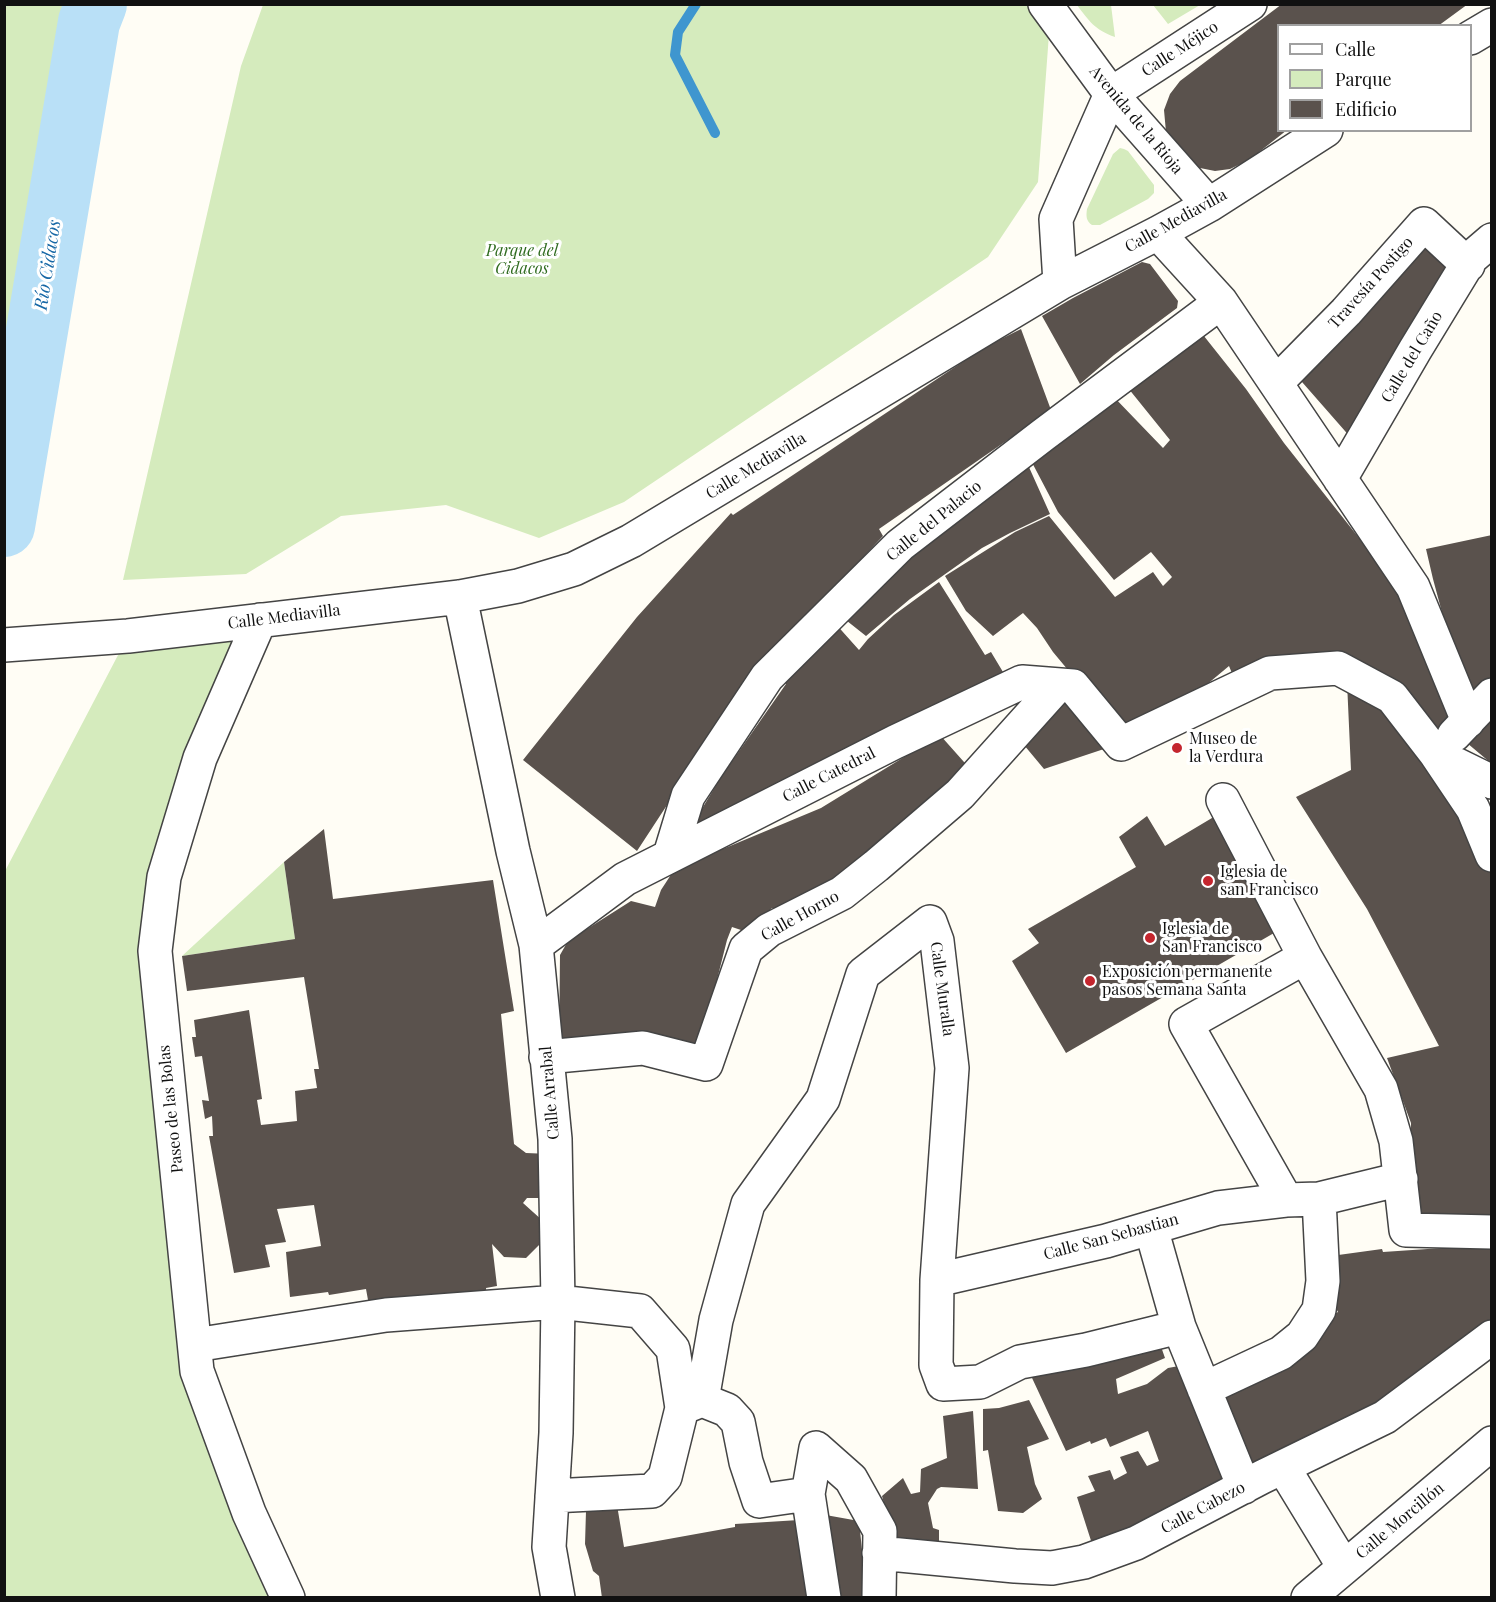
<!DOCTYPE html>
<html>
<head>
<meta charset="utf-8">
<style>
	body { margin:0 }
	#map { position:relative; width:1496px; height:1602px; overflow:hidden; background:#fffdf5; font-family:"Playfair Display",serif }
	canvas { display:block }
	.frame { position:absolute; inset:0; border:6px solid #111; pointer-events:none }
	.legend { position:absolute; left:1277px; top:24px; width:195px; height:108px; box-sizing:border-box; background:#fff; border:2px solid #a0a0a0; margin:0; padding:8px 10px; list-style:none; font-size:18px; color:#111 }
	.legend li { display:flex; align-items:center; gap:12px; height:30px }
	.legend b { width:30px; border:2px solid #a0a0a0 }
</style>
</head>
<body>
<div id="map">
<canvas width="1496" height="1602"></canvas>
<div class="frame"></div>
<ul class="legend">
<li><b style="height:8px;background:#fff"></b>Calle</li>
<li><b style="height:16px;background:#d5ebbd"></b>Parque</li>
<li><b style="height:16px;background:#5a524d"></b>Edificio</li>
</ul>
</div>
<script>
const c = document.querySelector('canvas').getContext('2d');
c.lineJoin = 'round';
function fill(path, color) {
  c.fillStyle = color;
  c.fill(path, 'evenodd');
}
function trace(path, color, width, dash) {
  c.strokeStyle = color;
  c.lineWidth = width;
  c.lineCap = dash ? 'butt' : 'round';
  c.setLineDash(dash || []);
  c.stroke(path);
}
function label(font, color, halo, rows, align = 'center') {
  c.font = font + ' "Playfair Display",serif';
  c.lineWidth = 6;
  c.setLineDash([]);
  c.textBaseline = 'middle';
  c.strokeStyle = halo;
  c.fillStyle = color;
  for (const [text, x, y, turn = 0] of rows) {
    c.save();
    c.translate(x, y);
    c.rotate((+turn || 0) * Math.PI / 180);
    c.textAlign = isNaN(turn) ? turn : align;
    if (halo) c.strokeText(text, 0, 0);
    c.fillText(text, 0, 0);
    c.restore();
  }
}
const green = new Path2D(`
	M 5,4 L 96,5 L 89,22 L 5,526 Z
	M 1027,4 L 1049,34 L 1038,182 L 988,257 L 624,502 L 539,538 L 446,505 L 341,516 L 246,574 L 123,580 L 241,66 L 263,5 Z
	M 1077,5 L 1111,5 L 1115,37 C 1095,30 1089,21 1077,5 Z
	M 1153,5 L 1200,5 L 1168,24 Z
	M 1120,148 L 1124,149 L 1128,151 L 1154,185 L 1154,193 L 1148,199 L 1100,225 L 1092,225 C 1086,221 1086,216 1087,209 L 1113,154 Z
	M 260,620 L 141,943 L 178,1359 L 274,1597 L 5,1597 L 4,873 L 128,636 Z
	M 284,862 L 295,939 L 182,956 Z`);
const stream = new Path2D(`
	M 696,4 L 678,32 L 675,55 L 715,133`);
const river = new Path2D(`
	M 4,526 L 89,22 L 96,4`);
const building = new Path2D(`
	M 1282,4 L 1468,4 L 1438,26 L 1278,26 L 1278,130 L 1287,130 L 1249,160 L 1230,169 L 1215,171 L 1200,168 L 1187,161 L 1166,132 L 1164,110 L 1170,94 L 1180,81 Z
	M 1423,233 L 1455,267 L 1352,439 L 1295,374 Z
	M 1142,262 L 1150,264 L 1178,301 L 1177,308 L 1114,355 L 1080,384 L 1042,316 L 1073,298 Z
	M 1196,326 L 1246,389 L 1284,443 L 1404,595 L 1455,726 L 1430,737 L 1378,680 L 1234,678 L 1229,666 L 1205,686 L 1123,727 L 1114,709 L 1083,688 L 1053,652 L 1037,628 L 1023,613 L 993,636 L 966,611 L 945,576 L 1015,532 L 1049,516 L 1115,597 L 1153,572 L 1163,586 L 1172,577 L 1151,552 L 1114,580 L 1058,512 L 1027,453 L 1111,394 L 1163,448 L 1170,440 L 1124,383 Z
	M 1021,329 L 1051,410 L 879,529 L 883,536 L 836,586 L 703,750 L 637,851 L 523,760 L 637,617 L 731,513 L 733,515 L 985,347 Z
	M 1024,456 L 1050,514 L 1010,533 L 982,548 L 910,599 L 866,636 L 837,613 Z
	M 1492,535 L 1492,692 L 1477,707 L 1457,668 L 1433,579 L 1426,549 Z
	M 939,582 L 985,655 L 991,652 L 1006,677 L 941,715 L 931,706 L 899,727 L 685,837 L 721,777 L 786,684 L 780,678 L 834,622 L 859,650 L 868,639 L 894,615 Z
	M 1347,682 L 1392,711 L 1454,796 L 1492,872 L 1492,1215 L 1417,1215 L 1411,1157 L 1411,1123 L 1387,1058 L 1439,1046 L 1367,909 L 1296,797 L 1351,770 Z
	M 1060,692 L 1107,748 L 1044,769 L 1019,739 Z
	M 1492,718 L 1492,764 L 1467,743 Z
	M 940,735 L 972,771 L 809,908 L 772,908 L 747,932 L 732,927 L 727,940 L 698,1055 L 559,1047 L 560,955 L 568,941 L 631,901 L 655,907 L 661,890 L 676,867 L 730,846 L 821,808 Z
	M 1217,815 L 1274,933 L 1066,1053 L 1012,961 L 1039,943 L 1028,929 L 1136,867 L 1119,837 L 1147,816 L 1165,846 Z
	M 324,829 L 333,899 L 493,880 L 514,1011 L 501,1014 L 514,1144 L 526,1153 L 550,1154 L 551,1198 L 527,1198 L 523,1203 L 543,1221 L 541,1243 L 526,1258 L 504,1257 L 492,1244 L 497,1286 L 486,1288 L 487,1299 L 370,1311 L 366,1289 L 329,1295 L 328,1292 L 290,1297 L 286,1252 L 321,1246 L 314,1205 L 277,1209 L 286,1242 L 265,1245 L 270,1267 L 234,1273 L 209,1136 L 213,1136 L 212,1116 L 205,1119 L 202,1100 L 209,1101 L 202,1056 L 195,1057 L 192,1037 L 196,1037 L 194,1020 L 249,1010 L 262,1099 L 257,1100 L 261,1125 L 297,1121 L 295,1091 L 317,1088 L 314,1069 L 319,1069 L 304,977 L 187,991 L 182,956 L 295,939 L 284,862 Z
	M 1457,1247 L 1492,1248 L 1492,1325 L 1427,1375 L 1246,1476 L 1211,1397 L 1332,1315 L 1338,1312 L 1332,1301 L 1331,1256 L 1382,1249 L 1383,1252 Z
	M 1158,1338 L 1165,1358 L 1116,1379 L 1118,1394 L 1147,1384 L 1168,1368 L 1190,1364 L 1237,1484 L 1094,1550 L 1077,1497 L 1095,1491 L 1088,1476 L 1110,1470 L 1114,1480 L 1127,1473 L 1120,1457 L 1138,1451 L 1147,1466 L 1159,1461 L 1148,1431 L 1110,1447 L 1106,1438 L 1091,1444 L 1090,1441 L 1066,1451 L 1026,1365 Z
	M 1029,1400 L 1049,1439 L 1027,1447 L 1035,1484 L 1042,1499 L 1023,1513 L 998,1511 L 988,1450 L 983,1451 L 983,1409 L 999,1408 Z
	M 973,1411 L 978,1489 L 941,1487 L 937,1489 L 928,1503 L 933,1528 L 939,1530 L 939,1556 L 897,1552 L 882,1496 L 903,1478 L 911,1494 L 920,1492 L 921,1469 L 947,1458 L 943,1416 Z
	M 617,1505 L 624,1547 L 735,1527 L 735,1524 L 799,1520 L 812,1598 L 602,1598 L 599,1576 L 593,1571 L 585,1544 L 586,1511 Z
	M 820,1514 L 859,1521 L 867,1598 L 836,1598 Z`);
const minor = new Path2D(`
	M 1045,4 L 1111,94 L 1209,205
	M 1470,38 L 1492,25
	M 1111,94 L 1250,4
	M 1158,233 L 1221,302 L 1413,587 L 1468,721
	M 1060,283 L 1056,219 L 1111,94
	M 1276,383 L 1346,312 L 1424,224 L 1468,265
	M 1340,479 L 1415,350 L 1471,258 L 1492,240
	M 460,597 L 513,851 L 536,945 L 555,1139 L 558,1302 L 556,1433 L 549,1547 L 558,1598
	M 260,620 L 200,758 L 164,877 L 155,951 L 197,1371 L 249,1513 L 288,1598
	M 4,645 L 128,636 L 460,597 L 518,586 L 574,569 L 631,541 L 1060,283 L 1158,233 L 1209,205 L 1326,130
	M 1454,735 L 1492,695
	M 1439,756 L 1492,782
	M 1223,800 L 1305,957
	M 670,855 L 688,796 L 767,677 L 900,545 L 1043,435 L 1221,302
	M 536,945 L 625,879 L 895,742 L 1022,682 L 1073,686 L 1121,744 L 1270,673 L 1338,668 L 1392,697 L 1436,754 L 1473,809 L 1492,855
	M 546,1057 L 643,1048 L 706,1064 L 746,949 L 769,930 L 842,893 L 876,866 L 960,794 L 1058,685
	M 1401,1179 L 1319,1199 L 1286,1200 L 1186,1024 L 1305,957 L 1381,1089 L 1396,1141 L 1406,1230 L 1492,1232
	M 1151,1228 L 1179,1327 L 1244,1487
	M 937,1280 L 1106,1241 L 1218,1208 L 1286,1200
	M 195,1345 L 386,1315 L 558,1302 L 640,1311 L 673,1349 L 682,1408
	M 1204,1389 L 1281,1353 L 1302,1336 L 1319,1310 L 1323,1281 L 1319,1199
	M 702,1400 L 716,1320 L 748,1204 L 823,1099 L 863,974 L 930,922 L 937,941 L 952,1068 L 937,1280 L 936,1365 L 943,1384 L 980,1382 L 1020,1362 L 1086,1350 L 1179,1327
	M 1283,1467 L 1344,1567
	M 808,1494 L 824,1598
	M 552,1496 L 652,1491 L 665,1477 L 682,1408 L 702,1400 L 727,1410 L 738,1422 L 746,1462 L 759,1501 L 808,1494 L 816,1448 L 851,1479 L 880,1531 L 879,1598
	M 879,1553 L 1015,1566 L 1052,1568 L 1084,1562 L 1136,1543 L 1262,1477 L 1385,1417 L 1492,1337
	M 1308,1598 L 1492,1443`);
const markers = [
	[1177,748,6,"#c4262e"],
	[1208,881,6,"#c4262e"],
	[1150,938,6,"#c4262e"],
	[1090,981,6,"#c4262e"]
];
const streetNames = [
	["Calle Méjico",1180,49,-33],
	["Avenida de la Rioja",1136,120,50],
	["Calle Mediavilla",1176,221,-29],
	["Travesía Postigo",1371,283,-48],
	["Calle del Caño",1412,357,-59],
	["Calle Mediavilla",756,466,-31],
	["Calle del Palacio",934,521,-39],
	["Calle Mediavilla",284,617,-7],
	["Calle Catedral",829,775,-27],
	["Calle Horno",800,916,-29],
	["Calle Muralla",942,989,82],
	["Calle Arrabal",550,1093,-95],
	["Paseo de las Bolas",171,1109,-96],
	["Calle San Sebastian",1111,1237,-15],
	["Calle Cabezo",1203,1508,-28],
	["Calle Morcillón",1400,1521,-40]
];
const parkNames = [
	["Parque del",522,251],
	["Cidacos",522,269]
];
const poiNames = [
	["Museo de",1189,739],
	["la Verdura",1189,757],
	["Iglesia de",1220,872],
	["san Francisco",1220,890],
	["Iglesia de",1162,929],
	["San Francisco",1162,947],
	["Exposición permanente",1102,972],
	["pasos Semana Santa",1102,990]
];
const waterNames = [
	["Río Cidacos",48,265,-81]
];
fill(green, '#d5ebbd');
trace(stream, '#3f96cf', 10);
trace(river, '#b9e0f7', 62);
fill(building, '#5a524d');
trace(minor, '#444', 36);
trace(minor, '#fff', 33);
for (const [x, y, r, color] of markers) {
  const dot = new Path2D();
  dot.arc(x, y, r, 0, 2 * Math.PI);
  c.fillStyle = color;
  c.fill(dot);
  trace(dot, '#fff', 2);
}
label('16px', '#111', '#fff', streetNames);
label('italic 16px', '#2f6b1f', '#fff', parkNames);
label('16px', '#111', '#fff', poiNames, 'left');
label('italic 18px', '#1768a6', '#fff', waterNames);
</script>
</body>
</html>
